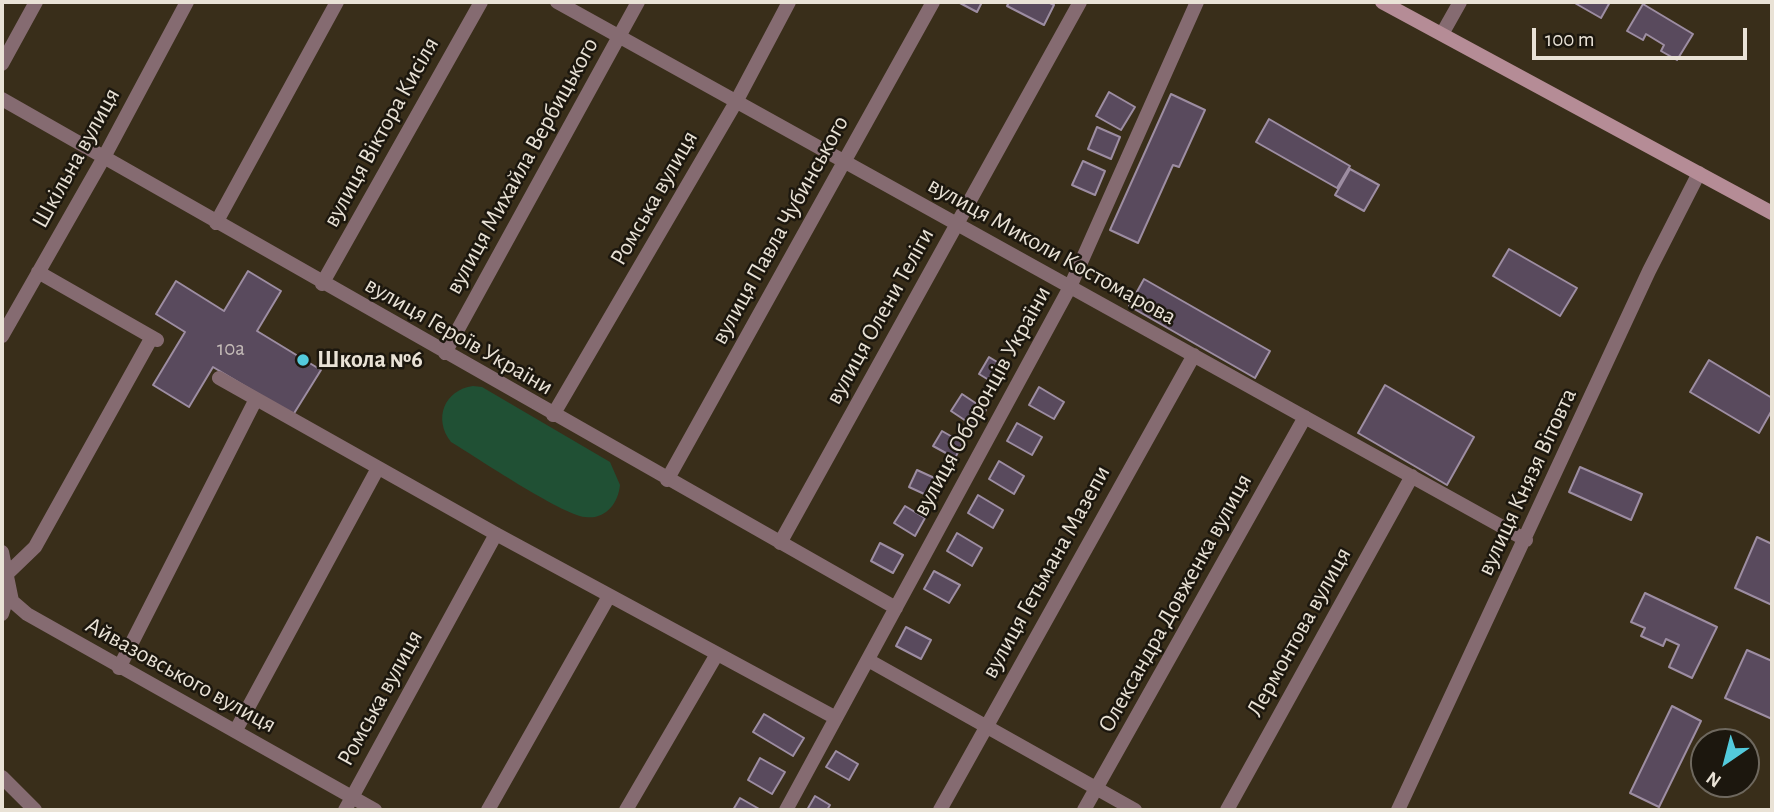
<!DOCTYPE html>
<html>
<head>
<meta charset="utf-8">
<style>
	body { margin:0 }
	#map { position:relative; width:1774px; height:812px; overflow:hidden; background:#392e1a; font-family:"Alegreya Sans",sans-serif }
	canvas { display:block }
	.frame { position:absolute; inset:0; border:4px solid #e9e2d6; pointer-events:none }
	.north { position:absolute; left:1690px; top:728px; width:70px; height:70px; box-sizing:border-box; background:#1c170e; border:2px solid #6e685e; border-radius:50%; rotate:215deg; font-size:19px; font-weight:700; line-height:28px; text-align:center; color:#e9e2d6 }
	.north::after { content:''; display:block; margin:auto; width:24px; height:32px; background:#53cadc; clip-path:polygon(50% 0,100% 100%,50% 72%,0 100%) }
	.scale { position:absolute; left:1532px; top:28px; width:215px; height:32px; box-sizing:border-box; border:4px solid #e9e2d6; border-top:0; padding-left:9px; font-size:21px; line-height:24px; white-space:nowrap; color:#e9e2d6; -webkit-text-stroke:5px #1c170e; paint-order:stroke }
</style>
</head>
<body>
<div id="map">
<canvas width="1774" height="812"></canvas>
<div class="frame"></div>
<div class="north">N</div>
<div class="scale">100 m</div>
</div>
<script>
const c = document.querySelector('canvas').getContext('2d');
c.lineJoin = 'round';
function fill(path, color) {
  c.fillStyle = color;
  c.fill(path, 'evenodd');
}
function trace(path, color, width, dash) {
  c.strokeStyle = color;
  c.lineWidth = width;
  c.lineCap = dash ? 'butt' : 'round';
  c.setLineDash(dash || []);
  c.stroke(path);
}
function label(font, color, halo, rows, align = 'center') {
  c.font = font + ' "Alegreya Sans",sans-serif';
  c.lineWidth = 5;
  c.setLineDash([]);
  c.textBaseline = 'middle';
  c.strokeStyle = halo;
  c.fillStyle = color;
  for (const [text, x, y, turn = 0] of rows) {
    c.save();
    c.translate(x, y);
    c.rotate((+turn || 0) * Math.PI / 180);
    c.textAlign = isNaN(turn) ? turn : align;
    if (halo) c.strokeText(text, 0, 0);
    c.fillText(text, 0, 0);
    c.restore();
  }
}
const green = new Path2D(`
	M 473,386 L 482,387 L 610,462 L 620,485 C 618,504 605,520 585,517 C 562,515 476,457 451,442 C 433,419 444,390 473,386 Z`);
const building = new Path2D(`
	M 958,2 L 982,2 L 977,12 Z
	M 1009,2 L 1048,2 L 1054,5 L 1044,25 L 1007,6 Z
	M 1573,2 L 1610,2 L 1601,18 Z
	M 1643,4 L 1693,34 L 1677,60 L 1661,51 L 1664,45 L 1646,34 L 1643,40 L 1627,31 Z
	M 1109,92 L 1135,107 L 1121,130 L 1096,116 Z
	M 1171,94 L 1205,110 L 1179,167 L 1173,165 L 1138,243 L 1110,230 Z
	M 1269,119 L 1350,166 L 1337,188 L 1256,142 Z
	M 1097,127 L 1120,137 L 1111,159 L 1088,149 Z
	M 1083,161 L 1105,171 L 1095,195 L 1072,185 Z
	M 1350,169 L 1379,185 L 1364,211 L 1335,195 Z
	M 1509,249 L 1577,288 L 1560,316 L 1493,276 Z
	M 248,271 L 281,291 L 257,331 L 321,370 L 293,415 L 213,367 L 189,407 L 153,385 L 185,332 L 156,314 L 176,281 L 224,311 Z
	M 1144,279 L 1270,351 L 1255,378 L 1129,306 Z
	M 989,357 L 1007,368 L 997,385 L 979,374 Z
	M 1709,360 L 1772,398 L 1772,410 L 1759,433 L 1690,392 Z
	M 1385,385 L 1474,437 L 1447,485 L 1358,433 Z
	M 1039,387 L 1064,402 L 1054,419 L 1029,405 Z
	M 962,394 L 986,410 L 975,427 L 951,411 Z
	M 1017,423 L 1042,437 L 1032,455 L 1007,441 Z
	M 942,431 L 963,443 L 955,458 L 933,446 Z
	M 999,461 L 1024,476 L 1014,494 L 989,479 Z
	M 1580,467 L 1642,494 L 1631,520 L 1569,492 Z
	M 917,470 L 941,481 L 933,498 L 909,487 Z
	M 978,495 L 1003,510 L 993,528 L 968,513 Z
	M 905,506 L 925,518 L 915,536 L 894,523 Z
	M 957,533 L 982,548 L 972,566 L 947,551 Z
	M 1757,537 L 1772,544 L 1772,605 L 1735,588 Z
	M 880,543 L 903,555 L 893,573 L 871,561 Z
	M 934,571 L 960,585 L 949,603 L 924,589 Z
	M 1645,593 L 1717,627 L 1692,678 L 1669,667 L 1679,645 L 1666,639 L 1663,646 L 1641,636 L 1645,628 L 1631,622 Z
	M 906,627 L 931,640 L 921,659 L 896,646 Z
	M 1747,650 L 1772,661 L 1772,719 L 1725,698 Z
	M 1672,706 L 1701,721 L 1659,807 L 1630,793 Z
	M 764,714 L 804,738 L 793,756 L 753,732 Z
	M 836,751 L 858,764 L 849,780 L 826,767 Z
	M 760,758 L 785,772 L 772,794 L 748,780 Z
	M 815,796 L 830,805 L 827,810 L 807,810 Z
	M 740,798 L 761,810 L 733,810 Z`);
const minor = new Path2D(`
	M 557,2 L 1526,540
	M 1442,34 L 1460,2
	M 2,64 L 36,2
	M 2,99 L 896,608
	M 216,223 L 337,2
	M 38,272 L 157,340
	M 322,284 L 481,2
	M 2,336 L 103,159 L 187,2
	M 445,353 L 638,2
	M 219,378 L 496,534 L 836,718
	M 553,415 L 736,102 L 789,2
	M 667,480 L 933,2
	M 780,543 L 1080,2
	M 2,552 L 12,601 L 27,614 L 375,810
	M 9,572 L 35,547 L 152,337
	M 2,614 L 9,592
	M 868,660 L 1135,810
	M 119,668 L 256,399
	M 236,730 L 378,468
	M 2,777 L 35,810
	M 345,810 L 496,534
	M 488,810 L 609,596
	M 626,810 L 717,654
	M 786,810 L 1070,287 L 1197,2
	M 940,810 L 1194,355
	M 1084,810 L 1305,417
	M 1227,810 L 1412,476
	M 1398,810 L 1649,271 L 1699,173`);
const secondary = new Path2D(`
	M 1382,2 L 1772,213`);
const markers = [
	[303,360,7,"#53cadc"]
];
const numberNames = [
	["10а",231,349]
];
const streetNames = [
	["вулиця Віктора Кисіля",381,132,-61],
	["Шкільна вулиця",76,158,-61],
	["вулиця Михайла Вербицького",522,166,-61],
	["Ромська вулиця",654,198,-60],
	["вулиця Павла Чубинського",780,230,-61],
	["вулиця Миколи Костомарова",1052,251,29],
	["вулиця Олени Теліги",880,316,-61],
	["вулиця Героїв України",459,336,30],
	["вулиця Оборонців України",982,401,-61],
	["вулиця Князя Вітовта",1527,482,-65],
	["вулиця Гетьмана Мазепи",1046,572,-61],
	["Олександра Довженка вулиця",1175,603,-61],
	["Лермонтова вулиця",1299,632,-61],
	["Айвазовського вулиця",181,675,29],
	["Ромська вулиця",380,698,-61]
];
const poiNames = [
	["Школа №6",317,360]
];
fill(green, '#205034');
fill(building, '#594a5d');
trace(building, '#9d8da2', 2);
trace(minor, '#856b71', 14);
trace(secondary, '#b58c96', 14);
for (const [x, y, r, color] of markers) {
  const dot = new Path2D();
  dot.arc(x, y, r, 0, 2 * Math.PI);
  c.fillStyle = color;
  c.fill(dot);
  trace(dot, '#1c170e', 2.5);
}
label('21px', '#c5bcb8', null, numberNames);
label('24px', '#e9e2d6', '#1c170e', streetNames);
label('bold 24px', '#e9e2d6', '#1c170e', poiNames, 'left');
</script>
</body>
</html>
